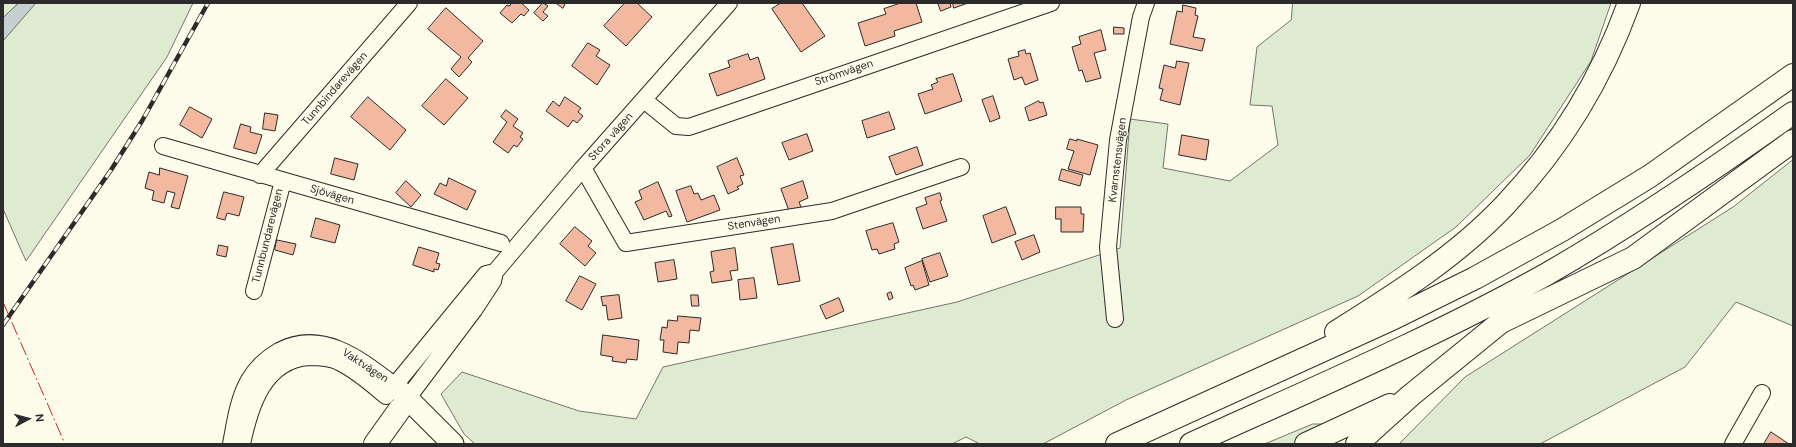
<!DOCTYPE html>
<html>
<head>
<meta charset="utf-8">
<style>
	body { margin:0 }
	#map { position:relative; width:1796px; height:447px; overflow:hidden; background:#fdfbea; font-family:"DM Sans",sans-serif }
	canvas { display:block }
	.frame { position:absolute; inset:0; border:4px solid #2b2b2b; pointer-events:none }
	.north { position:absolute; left:8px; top:399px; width:40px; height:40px; -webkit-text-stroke:3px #fdfbea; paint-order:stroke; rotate:84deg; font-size:11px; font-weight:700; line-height:16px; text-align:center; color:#2b2b2b }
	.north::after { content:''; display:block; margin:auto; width:14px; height:18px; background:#2b2b2b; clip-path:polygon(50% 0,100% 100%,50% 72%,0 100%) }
</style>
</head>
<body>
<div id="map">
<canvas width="1796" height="447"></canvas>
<div class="frame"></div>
<div class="north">N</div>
</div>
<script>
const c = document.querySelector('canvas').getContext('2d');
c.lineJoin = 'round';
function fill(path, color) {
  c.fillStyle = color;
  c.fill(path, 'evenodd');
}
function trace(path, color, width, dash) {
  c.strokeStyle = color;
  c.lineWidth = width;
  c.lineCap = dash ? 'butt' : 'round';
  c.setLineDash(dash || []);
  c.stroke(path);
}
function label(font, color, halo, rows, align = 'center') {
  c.font = font + ' "DM Sans",sans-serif';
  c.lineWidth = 3;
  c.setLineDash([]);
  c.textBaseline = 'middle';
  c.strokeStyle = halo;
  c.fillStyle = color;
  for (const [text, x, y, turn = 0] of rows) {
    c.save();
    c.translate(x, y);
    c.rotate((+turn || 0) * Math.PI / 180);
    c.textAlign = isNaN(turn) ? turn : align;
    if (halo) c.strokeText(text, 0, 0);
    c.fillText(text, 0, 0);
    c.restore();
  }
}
const green = new Path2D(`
	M 3,3 L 19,3 L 3,18 Z
	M 36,3 L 193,3 L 167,57 L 26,261 L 3,209 L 3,41 Z
	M 1293,3 L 1611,3 L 1591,61 L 1530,155 L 1456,227 L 1358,296 L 1126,400 L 1043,444 L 980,444 L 966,437 L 952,444 L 475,444 L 464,434 L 441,394 L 462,372 L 579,411 L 636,419 L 663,367 L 957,302 L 1120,248 L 1130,119 L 1168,124 L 1163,168 L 1230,181 L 1278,145 L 1272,106 L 1250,105 L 1257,47 L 1291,20 Z
	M 1793,160 L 1793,326 L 1736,302 L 1685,367 L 1540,444 L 1399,444 L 1465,377 L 1733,207 Z
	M 1313,424 L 1344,424 L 1325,444 L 1265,444 Z`);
const water = new Path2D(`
	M 19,3 L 36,3 L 3,41 L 3,18 Z`);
const building = new Path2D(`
	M 512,3 L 521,3 L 529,10 L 524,16 L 521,14 L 512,23 L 500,13 L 507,5 L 509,6 Z
	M 543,3 L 548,6 L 543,12 L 548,16 L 543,21 L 534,13 Z
	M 556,3 L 564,3 L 565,4 L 563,8 Z
	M 625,3 L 637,3 L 652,17 L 626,46 L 604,26 Z
	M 781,3 L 802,3 L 825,36 L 801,52 L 772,9 Z
	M 901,3 L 916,3 L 922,22 L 894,31 L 895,36 L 865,46 L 858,23 L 886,14 L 884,9 Z
	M 938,3 L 950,3 L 951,7 L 941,11 Z
	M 953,3 L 968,3 L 954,8 Z
	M 1183,5 L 1196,8 L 1195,15 L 1198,16 L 1193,37 L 1205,39 L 1202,51 L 1170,44 L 1177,11 L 1182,12 Z
	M 446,8 L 483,41 L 468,58 L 472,62 L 459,77 L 451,69 L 461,57 L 428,29 Z
	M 1114,27 L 1124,28 L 1124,34 L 1114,34 Z
	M 1101,30 L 1106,50 L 1094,53 L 1101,78 L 1086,82 L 1082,70 L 1079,71 L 1072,47 L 1081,44 L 1079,37 Z
	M 588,43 L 600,50 L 596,56 L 610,65 L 597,85 L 572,66 Z
	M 1025,50 L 1026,54 L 1030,53 L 1038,80 L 1025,85 L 1022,77 L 1014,80 L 1008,59 L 1019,56 L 1018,52 Z
	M 748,54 L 750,60 L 758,57 L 765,79 L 717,96 L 709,74 L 730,67 L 728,61 Z
	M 1177,61 L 1189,63 L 1180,105 L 1160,100 L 1163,89 L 1159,88 L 1164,65 L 1175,68 Z
	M 953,74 L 962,101 L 925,114 L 918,94 L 933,89 L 931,85 L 938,82 L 936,79 Z
	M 446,79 L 468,98 L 444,125 L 422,106 Z
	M 993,96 L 1000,118 L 990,122 L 982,100 Z
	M 368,97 L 406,130 L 390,150 L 351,117 Z
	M 565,97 L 581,108 L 578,112 L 583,116 L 577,123 L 573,120 L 568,127 L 546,111 L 553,101 L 559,106 Z
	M 1039,101 L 1040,103 L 1043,102 L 1047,115 L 1029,121 L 1025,108 Z
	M 190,107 L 212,119 L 202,138 L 180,125 Z
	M 506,110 L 518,119 L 513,126 L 523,133 L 520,137 L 523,139 L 517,147 L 514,145 L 508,153 L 493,142 L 507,122 L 501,117 Z
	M 889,112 L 895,129 L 867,138 L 862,121 Z
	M 265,113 L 278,115 L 275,131 L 263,129 Z
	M 241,124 L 251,127 L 250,132 L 262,135 L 256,154 L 234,148 Z
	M 807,134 L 813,151 L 789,160 L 782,143 Z
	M 1182,135 L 1209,140 L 1206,160 L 1179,155 Z
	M 1070,139 L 1077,141 L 1077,139 L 1098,145 L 1090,175 L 1068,169 L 1074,151 L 1067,149 Z
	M 917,147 L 923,165 L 896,175 L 889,157 Z
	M 335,158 L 358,164 L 354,180 L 331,174 Z
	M 737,158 L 744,175 L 740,176 L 743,184 L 737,187 L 739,189 L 728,194 L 717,167 Z
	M 160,168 L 188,176 L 179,209 L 171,207 L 175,193 L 167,191 L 164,203 L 152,200 L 154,191 L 145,188 L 149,172 L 159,175 Z
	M 1062,169 L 1083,175 L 1080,186 L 1059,180 Z
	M 449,178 L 476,191 L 467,210 L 434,194 L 440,183 L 446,186 Z
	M 406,181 L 421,195 L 411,207 L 396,193 Z
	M 803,181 L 808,198 L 799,202 L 801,207 L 789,211 L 781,189 Z
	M 658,182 L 672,216 L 669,217 L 666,211 L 644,220 L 635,202 L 642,199 L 639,191 Z
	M 691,186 L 694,194 L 698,193 L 701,200 L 714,195 L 720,210 L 687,222 L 676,191 Z
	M 224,192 L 244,197 L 239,216 L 227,213 L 225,220 L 217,218 Z
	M 940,193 L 942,200 L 940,201 L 947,221 L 923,229 L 916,208 L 927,204 L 925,198 Z
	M 1006,207 L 1016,234 L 992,243 L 983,216 Z
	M 1056,207 L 1081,207 L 1081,214 L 1084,214 L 1083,232 L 1061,232 L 1061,219 L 1056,219 Z
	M 316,218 L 340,225 L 335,243 L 311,237 Z
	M 893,223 L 899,242 L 894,244 L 895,249 L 879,254 L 877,249 L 872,250 L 866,231 Z
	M 575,227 L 592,241 L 588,246 L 596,253 L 585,266 L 560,244 Z
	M 1034,235 L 1040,252 L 1022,260 L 1015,242 Z
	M 277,240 L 296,244 L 293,255 L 275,250 Z
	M 793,244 L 800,281 L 778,285 L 771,248 Z
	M 219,245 L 228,247 L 226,257 L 217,255 Z
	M 419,247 L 439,253 L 436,263 L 440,264 L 438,270 L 434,269 L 434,272 L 413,265 Z
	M 735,248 L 738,270 L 730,271 L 732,280 L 712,283 L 710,272 L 714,271 L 711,252 Z
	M 940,253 L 948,276 L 930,282 L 922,259 Z
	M 674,260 L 677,279 L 658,282 L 655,263 Z
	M 922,261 L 929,285 L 915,290 L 913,285 L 911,286 L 905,268 Z
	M 580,276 L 596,284 L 582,310 L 566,301 Z
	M 754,278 L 757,298 L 740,300 L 738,280 Z
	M 891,292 L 893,298 L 889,300 L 887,294 Z
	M 619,295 L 622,318 L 608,320 L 606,305 L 603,306 L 601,297 Z
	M 691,295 L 698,295 L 699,306 L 692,306 Z
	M 839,298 L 844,311 L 826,319 L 820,306 Z
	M 678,316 L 701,318 L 699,331 L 690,330 L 689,343 L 678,342 L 677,354 L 663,352 L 664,340 L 660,340 L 662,327 L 667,328 L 668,320 L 677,321 Z
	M 603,335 L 639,340 L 637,360 L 627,359 L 626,363 L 612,361 L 613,357 L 601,355 Z
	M 1771,432 L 1789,444 L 1764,444 Z`);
const minor = new Path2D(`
	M 644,100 L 676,126 L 689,127 L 1051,3
	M 163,146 L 501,243
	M 583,168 L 626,243 L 832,211 L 961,167
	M 260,175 L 409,3
	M 254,291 L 283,181
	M 1115,319 L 1108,247 L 1118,140 L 1141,17 L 1146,3
	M 401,407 L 474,310 L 493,281 L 495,272 L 583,168 L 729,3
	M 231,444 C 235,423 238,399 249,380 C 256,368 267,358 279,351 C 322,328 361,360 394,385
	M 242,444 C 250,406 264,360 309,357 C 319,357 330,357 339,362 C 356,370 372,384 386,396 L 486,274 L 495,272
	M 1733,444 L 1762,393`);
const major = new Path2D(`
	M 394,385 L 453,444`);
const highway = new Path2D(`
	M 1336,332 C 1395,295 1457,256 1505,205 C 1560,147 1602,78 1629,3
	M 375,444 L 400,409
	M 1117,444 L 1394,318 L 1475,278 L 1562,230 L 1650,176 L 1793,75
	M 1191,444 C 1310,390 1432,338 1547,274 C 1632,225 1713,170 1793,113
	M 1306,444 L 1390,405
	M 1357,444 L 1410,396 L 1501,322 L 1633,258 L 1793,141`);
const rail = new Path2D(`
	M 3,325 L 111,170 L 142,121 L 208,3`);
const power = new Path2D(`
	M 3,302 L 65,444`);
const streetNames = [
	["Strömvägen",844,73,-19],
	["Tunnbindarevägen",335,89,-49],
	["Stora vägen",611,137,-48],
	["Kvarnstensvägen",1118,160,-83],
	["Sjövägen",332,195,16],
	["Stenvägen",754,223,-9],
	["Tunnbundarevägen",268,236,-76],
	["Vaktvägen",365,366,33]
];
fill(green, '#deebd1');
trace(green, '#74746e', 1);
fill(water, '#c7d0d0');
trace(water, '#74746e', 1);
fill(building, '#f2b8a0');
trace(building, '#2b2b2b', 1);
trace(minor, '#2b2b2b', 18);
trace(major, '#2b2b2b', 23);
trace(highway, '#2b2b2b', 24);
trace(minor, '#fdfbea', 16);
trace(major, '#fdfbea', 21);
trace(highway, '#fdfbea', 22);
trace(rail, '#2b2b2b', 4.5);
trace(rail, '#fdfbea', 3, [9]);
trace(power, '#c62828', 1, [14, 3, 2, 3]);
label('11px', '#2b2b2b', '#fdfbea', streetNames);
</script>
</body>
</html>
